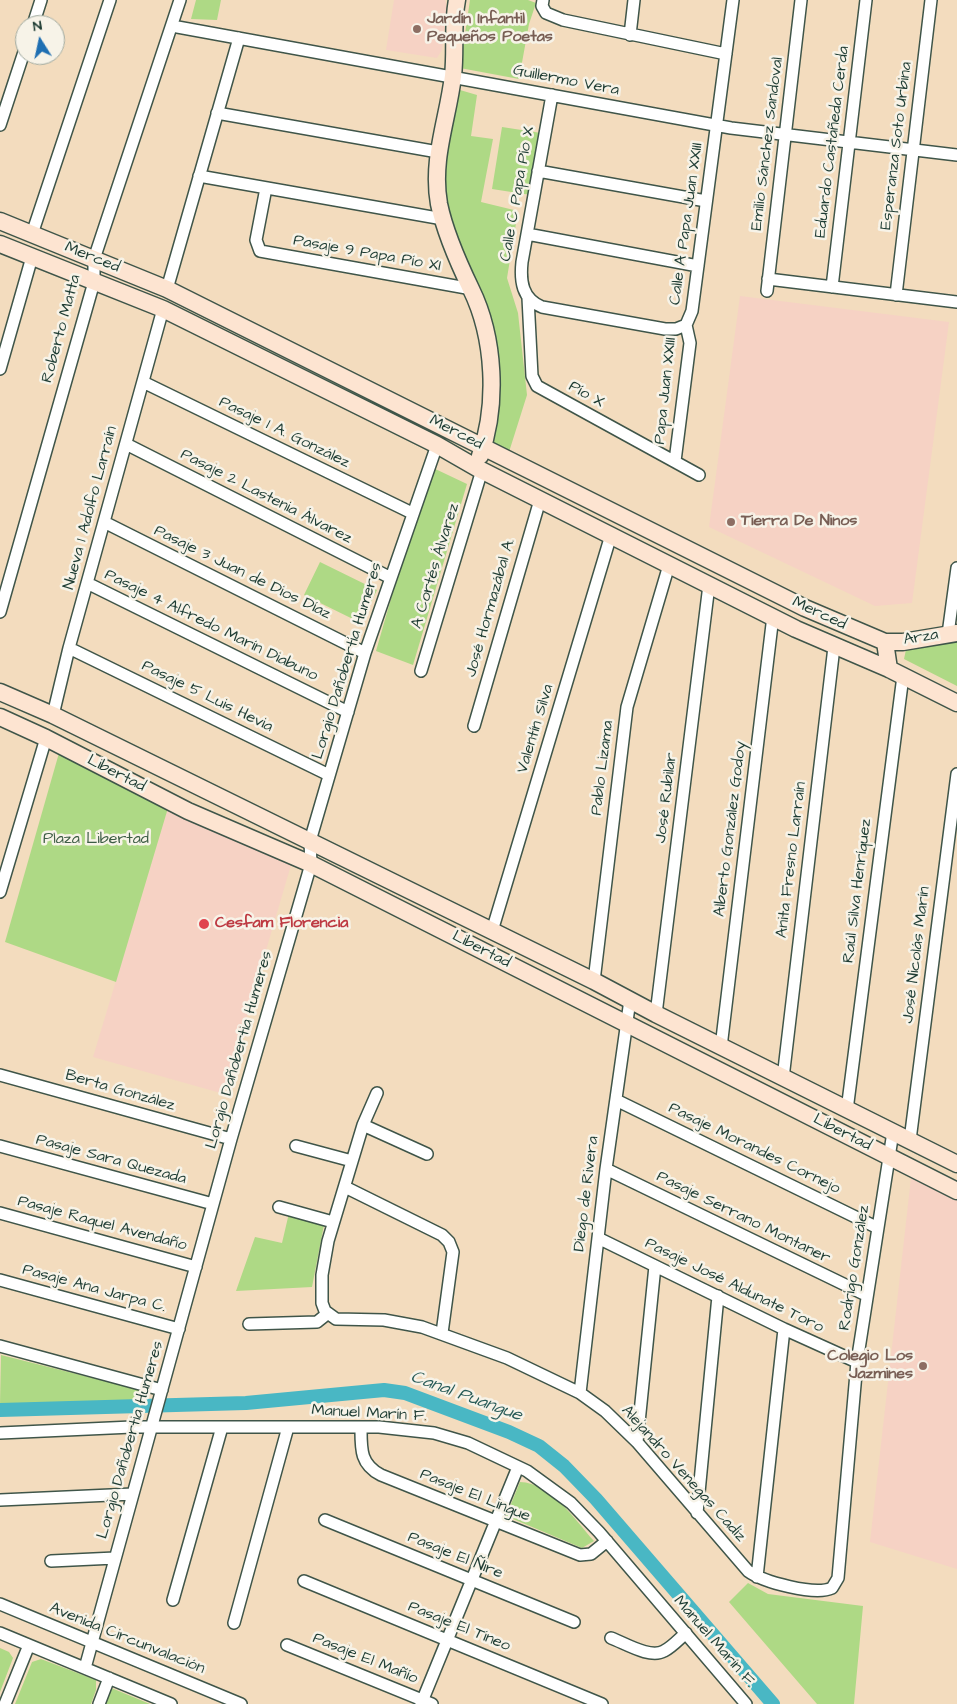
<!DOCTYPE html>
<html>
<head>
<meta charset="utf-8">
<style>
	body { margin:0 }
	#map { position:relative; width:957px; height:1704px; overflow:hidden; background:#f3dcbe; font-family:"Architects Daughter",sans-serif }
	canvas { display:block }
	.north { position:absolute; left:15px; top:15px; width:50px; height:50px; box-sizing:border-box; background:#f7f3e8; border:1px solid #a1aaa0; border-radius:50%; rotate:350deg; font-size:14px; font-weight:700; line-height:20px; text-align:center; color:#1f3d34 }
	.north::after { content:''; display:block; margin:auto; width:18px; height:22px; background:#1f6fb2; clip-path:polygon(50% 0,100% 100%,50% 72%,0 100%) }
</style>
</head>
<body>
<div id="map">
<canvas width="957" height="1704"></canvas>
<div class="north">N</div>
</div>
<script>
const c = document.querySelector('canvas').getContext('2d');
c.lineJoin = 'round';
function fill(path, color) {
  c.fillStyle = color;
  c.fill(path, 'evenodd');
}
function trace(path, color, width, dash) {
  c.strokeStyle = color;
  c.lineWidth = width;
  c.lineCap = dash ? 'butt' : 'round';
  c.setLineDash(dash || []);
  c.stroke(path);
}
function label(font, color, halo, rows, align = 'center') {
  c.font = font + ' "Architects Daughter",sans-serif';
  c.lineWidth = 5;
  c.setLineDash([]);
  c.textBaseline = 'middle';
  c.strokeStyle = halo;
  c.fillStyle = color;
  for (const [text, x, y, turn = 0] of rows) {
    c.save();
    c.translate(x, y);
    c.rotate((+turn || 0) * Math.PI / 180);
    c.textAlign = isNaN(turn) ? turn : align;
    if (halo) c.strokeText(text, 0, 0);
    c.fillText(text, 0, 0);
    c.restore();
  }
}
const built = new Path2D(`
	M 394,0 L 445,0 L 447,7 L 442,50 L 437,58 L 386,50 Z
	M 740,296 L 949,322 L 912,603 L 875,606 L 709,527 Z
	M 168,808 L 291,865 L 224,1094 L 93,1057 Z
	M 912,1169 L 957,1190 L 957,1569 L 870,1542 Z`);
const green = new Path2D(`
	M 196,0 L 221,0 L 217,20 L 191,19 Z
	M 470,0 L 528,0 L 536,3 L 529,24 L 519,79 L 460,68 Z
	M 460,90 L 477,95 L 471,136 L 493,139 L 481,202 L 518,211 L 507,278 L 518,313 L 527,395 L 509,452 L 492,444 L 493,360 L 449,228 L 441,181 L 453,95 Z
	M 502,127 L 541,133 L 531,195 L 492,189 Z
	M 429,466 L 467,484 L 413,665 L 376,651 Z
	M 320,562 L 377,590 L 361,623 L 304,595 Z
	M 957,641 L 957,686 L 904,659 L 907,645 Z
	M 59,753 L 168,808 L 116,982 L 5,942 Z
	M 289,1213 L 324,1225 L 312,1287 L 236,1291 L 255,1237 L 282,1243 Z
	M 1,1355 L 148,1392 L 144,1401 L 0,1404 Z
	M 520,1482 C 551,1483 575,1520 594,1541 L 582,1548 L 506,1516 Z
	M 748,1583 L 768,1594 L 863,1606 L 854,1704 L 817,1704 L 729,1602 Z
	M 0,1648 L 9,1652 L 13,1658 L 0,1692 Z
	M 41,1659 L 96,1680 L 96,1690 L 91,1704 L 15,1704 L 32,1662 Z
	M 109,1687 L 150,1704 L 102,1704 Z`);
const canal = new Path2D(`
	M 0,1410 L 246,1403 L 384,1390 L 405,1393 L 509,1432 L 539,1446 L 564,1466 L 596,1499 L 773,1704`);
const street = new Path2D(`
	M 543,0 L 542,6 L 546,13 L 563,20 L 726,54
	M 33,25 L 41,0
	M 172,26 L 731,128 L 957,155
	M 630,35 L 634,0
	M 552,95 L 522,262 C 520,281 522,299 542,307 L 665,329 L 676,329 L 686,325
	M 217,113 L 438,152
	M 0,125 L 25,49
	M 538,171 L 706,201
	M 199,176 L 443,219
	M 266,188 L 256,240 L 260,251 L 472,289
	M 32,234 L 110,0
	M 527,234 L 698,266
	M 768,279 L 957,302
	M 832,287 L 866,0
	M 167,289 L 239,38
	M 767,291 L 801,0
	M 896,295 L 931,0
	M 528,298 L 532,376 L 537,386 L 699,475
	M 686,325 L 692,311 L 733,0
	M 0,369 L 32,257
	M 143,382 L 412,513
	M 126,444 L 391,578
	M 675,461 L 690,343 L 686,325
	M 104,522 L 365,653
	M 87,583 L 348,712
	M 0,612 L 94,282 L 94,259 L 180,0
	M 948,634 L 957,568
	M 69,648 L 329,775
	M 421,671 L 482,470
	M 53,715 L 69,648 L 163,309
	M 474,726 L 540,500
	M 0,892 L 46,738
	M 492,931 L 611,535
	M 594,981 L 627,707 L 669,565
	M 656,1014 L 709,585
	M 721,1047 L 773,616
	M 0,1075 L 231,1139
	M 783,1078 L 834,647
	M 377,1093 L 363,1125 L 328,1241 L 322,1275 L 322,1303 L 325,1311 L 336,1319 L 384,1320 L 422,1327 L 507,1358 L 580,1393 L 605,1411 L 637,1442 L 748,1571 C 763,1582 815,1596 832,1588 L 838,1578 L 857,1362 L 893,1132
	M 616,1100 L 878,1228
	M 847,1110 L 903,676
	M 363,1125 L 427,1154
	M 910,1140 L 957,774
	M 0,1146 L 213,1204
	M 296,1146 L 352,1161
	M 606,1169 L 866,1295
	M 345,1187 L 442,1235 L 449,1242 L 453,1252 L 442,1333
	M 279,1207 L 333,1222
	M 0,1213 L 196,1267
	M 598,1238 L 784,1329 L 857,1362
	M 0,1280 L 179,1329
	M 249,1324 L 317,1322 L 327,1314
	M 0,1346 L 162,1390
	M 580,1393 L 606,1169 L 630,1000
	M 361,1427 C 361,1449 360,1464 381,1475 L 580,1555 L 591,1554 L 607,1541
	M 0,1433 L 132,1427 L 379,1427 L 434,1433 L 468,1443 L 527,1471 L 571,1503 L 599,1532 L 746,1704
	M 637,1442 L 655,1266
	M 0,1500 L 133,1494
	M 697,1513 L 718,1296
	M 325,1520 L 574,1622
	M 51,1561 L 115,1558
	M 757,1577 L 784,1329
	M 304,1581 L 602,1704
	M 173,1600 L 222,1427
	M 0,1604 L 241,1704
	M 234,1623 L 288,1427
	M 0,1633 L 171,1704
	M 611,1638 C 625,1643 650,1659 664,1651 C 672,1647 679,1639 686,1633
	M 287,1645 L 432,1704
	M 85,1668 L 231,1139 L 311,864 L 310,841 L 365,653 L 437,445
	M 5,1704 L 29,1645
	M 99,1704 L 109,1678
	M 421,1704 L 518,1467`);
const secondary = new Path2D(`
	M 457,0 C 452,25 456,50 453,76 C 448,119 431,159 439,204 C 445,233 458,262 471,289 C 495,338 498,405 480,456
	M 0,221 L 167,289 L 805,608 L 885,642 L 889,669
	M 0,244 L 163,309 L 437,445 L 477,468 L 796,629 L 889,669 L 957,703
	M 885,642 L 903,642 L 957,633
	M 0,692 L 53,715 L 594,981 L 656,1014 L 957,1164
	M 0,717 L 46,738 L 188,811 L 311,864 L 957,1191`);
const markers = [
	[417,29,5,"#8d6e63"],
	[731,522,5,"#8d6e63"],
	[204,924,6,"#e0444e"],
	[923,1366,5,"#8d6e63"]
];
const educationNames = [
	["Jardín Infantil",427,20],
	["Pequeños Poetas",427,38],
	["Tierra De Ninos",741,522],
	["Colegio Los",913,1357,"right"],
	["Jazmines",913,1375,"right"]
];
const streetNames = [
	["Guillermo Vera",566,81,11],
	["Eduardo Castañeda Cerda",833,142,-83],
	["Emilio Sánchez Sandoval",768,144,-83],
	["Esperanza Soto Urbina",897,146,-83],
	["Calle C Papa Pío X",518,194,-80],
	["Calle A Papa Juan XXIII",687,224,-82],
	["Pasaje 9 Papa Pío XI",367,254,10],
	["Merced",92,258,22],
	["Roberto Matta",62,329,-75],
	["Papa Juan XXIII",666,391,-84],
	["Pío X",586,395,29],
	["Pasaje 1 A. González",284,433,26],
	["Merced",456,433,27],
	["Pasaje 2 Lastenia Álvarez",266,497,27],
	["Nueva 1 Adolfo Larraín",91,508,-75],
	["A Cortés Álvarez",436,566,-73],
	["Pasaje 3 Juan de Dios Díaz",242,573,26],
	["José Hormazábal A.",491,608,-74],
	["Merced",819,614,25],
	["Pasaje 4 Alfredo Marín Diabuno",211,626,26],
	["Arza",921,638,-9],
	["Lorgio Dañobertia Humeres",348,661,-73],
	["Pasaje 5 Luis Hevia",207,697,26],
	["Valentín Silva",536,729,-73],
	["Pablo Lizama",603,768,-83],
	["Libertad",116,774,27],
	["José Rubilar",667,798,-83],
	["Alberto González Godoy",731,829,-83],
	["Anita Fresno Larraín",792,860,-83],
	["Raúl Silva Henríquez",858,891,-83],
	["Libertad",481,950,27],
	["José Nicolás Marín",917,955,-83],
	["Lorgio Dañobertia Humeres",240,1050,-74],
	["Berta González",120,1091,16],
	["Libertad",842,1133,27],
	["Pasaje Morandes Cornejo",754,1149,26],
	["Pasaje Sara Quezada",111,1160,15],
	["Diego de Rivera",587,1194,-83],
	["Pasaje Serrano Montaner",743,1218,26],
	["Pasaje Raquel Avendaño",102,1224,15],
	["Rodrigo González",855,1268,-81],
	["Pasaje José Aldunate Toro",734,1286,26],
	["Pasaje Ana Jarpa C.",94,1289,15],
	["Manuel Marín F.",369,1414,3],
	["Lorgio Dañobertia Humeres",131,1440,-74],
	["Alejandro Venegas Cadíz",683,1474,48],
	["Pasaje El Lingue",475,1496,22],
	["Pasaje El Ñire",455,1556,22],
	["Pasaje El Tineo",459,1627,22],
	["Avenida Circunvalación",127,1639,22],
	["Manuel Marín F.",714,1642,49],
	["Pasaje El Mañío",365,1659,22]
];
const parkNames = [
	["Plaza Libertad",96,840]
];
const healthNames = [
	["Cesfam Florencia",215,924]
];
const waterNames = [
	["Canal Puangue",466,1397,20]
];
fill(built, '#f6d2c4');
fill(green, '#aed985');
trace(canal, '#49b7c4', 14);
trace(street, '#3f5549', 14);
trace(secondary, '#3f5549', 19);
trace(street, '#fff', 11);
trace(secondary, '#fde4d1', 16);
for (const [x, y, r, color] of markers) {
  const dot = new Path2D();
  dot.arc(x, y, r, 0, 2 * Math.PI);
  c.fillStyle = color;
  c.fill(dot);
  trace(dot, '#f7f3e8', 2);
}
label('bold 16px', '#785e54', '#f7f3e8', educationNames, 'left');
label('16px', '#1f3d34', '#f7f3e8', streetNames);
label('16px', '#3c5c44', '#f7f3e8', parkNames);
label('bold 16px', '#be3a42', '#f7f3e8', healthNames, 'left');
label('italic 18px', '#2a5c58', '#f7f3e8', waterNames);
</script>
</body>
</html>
